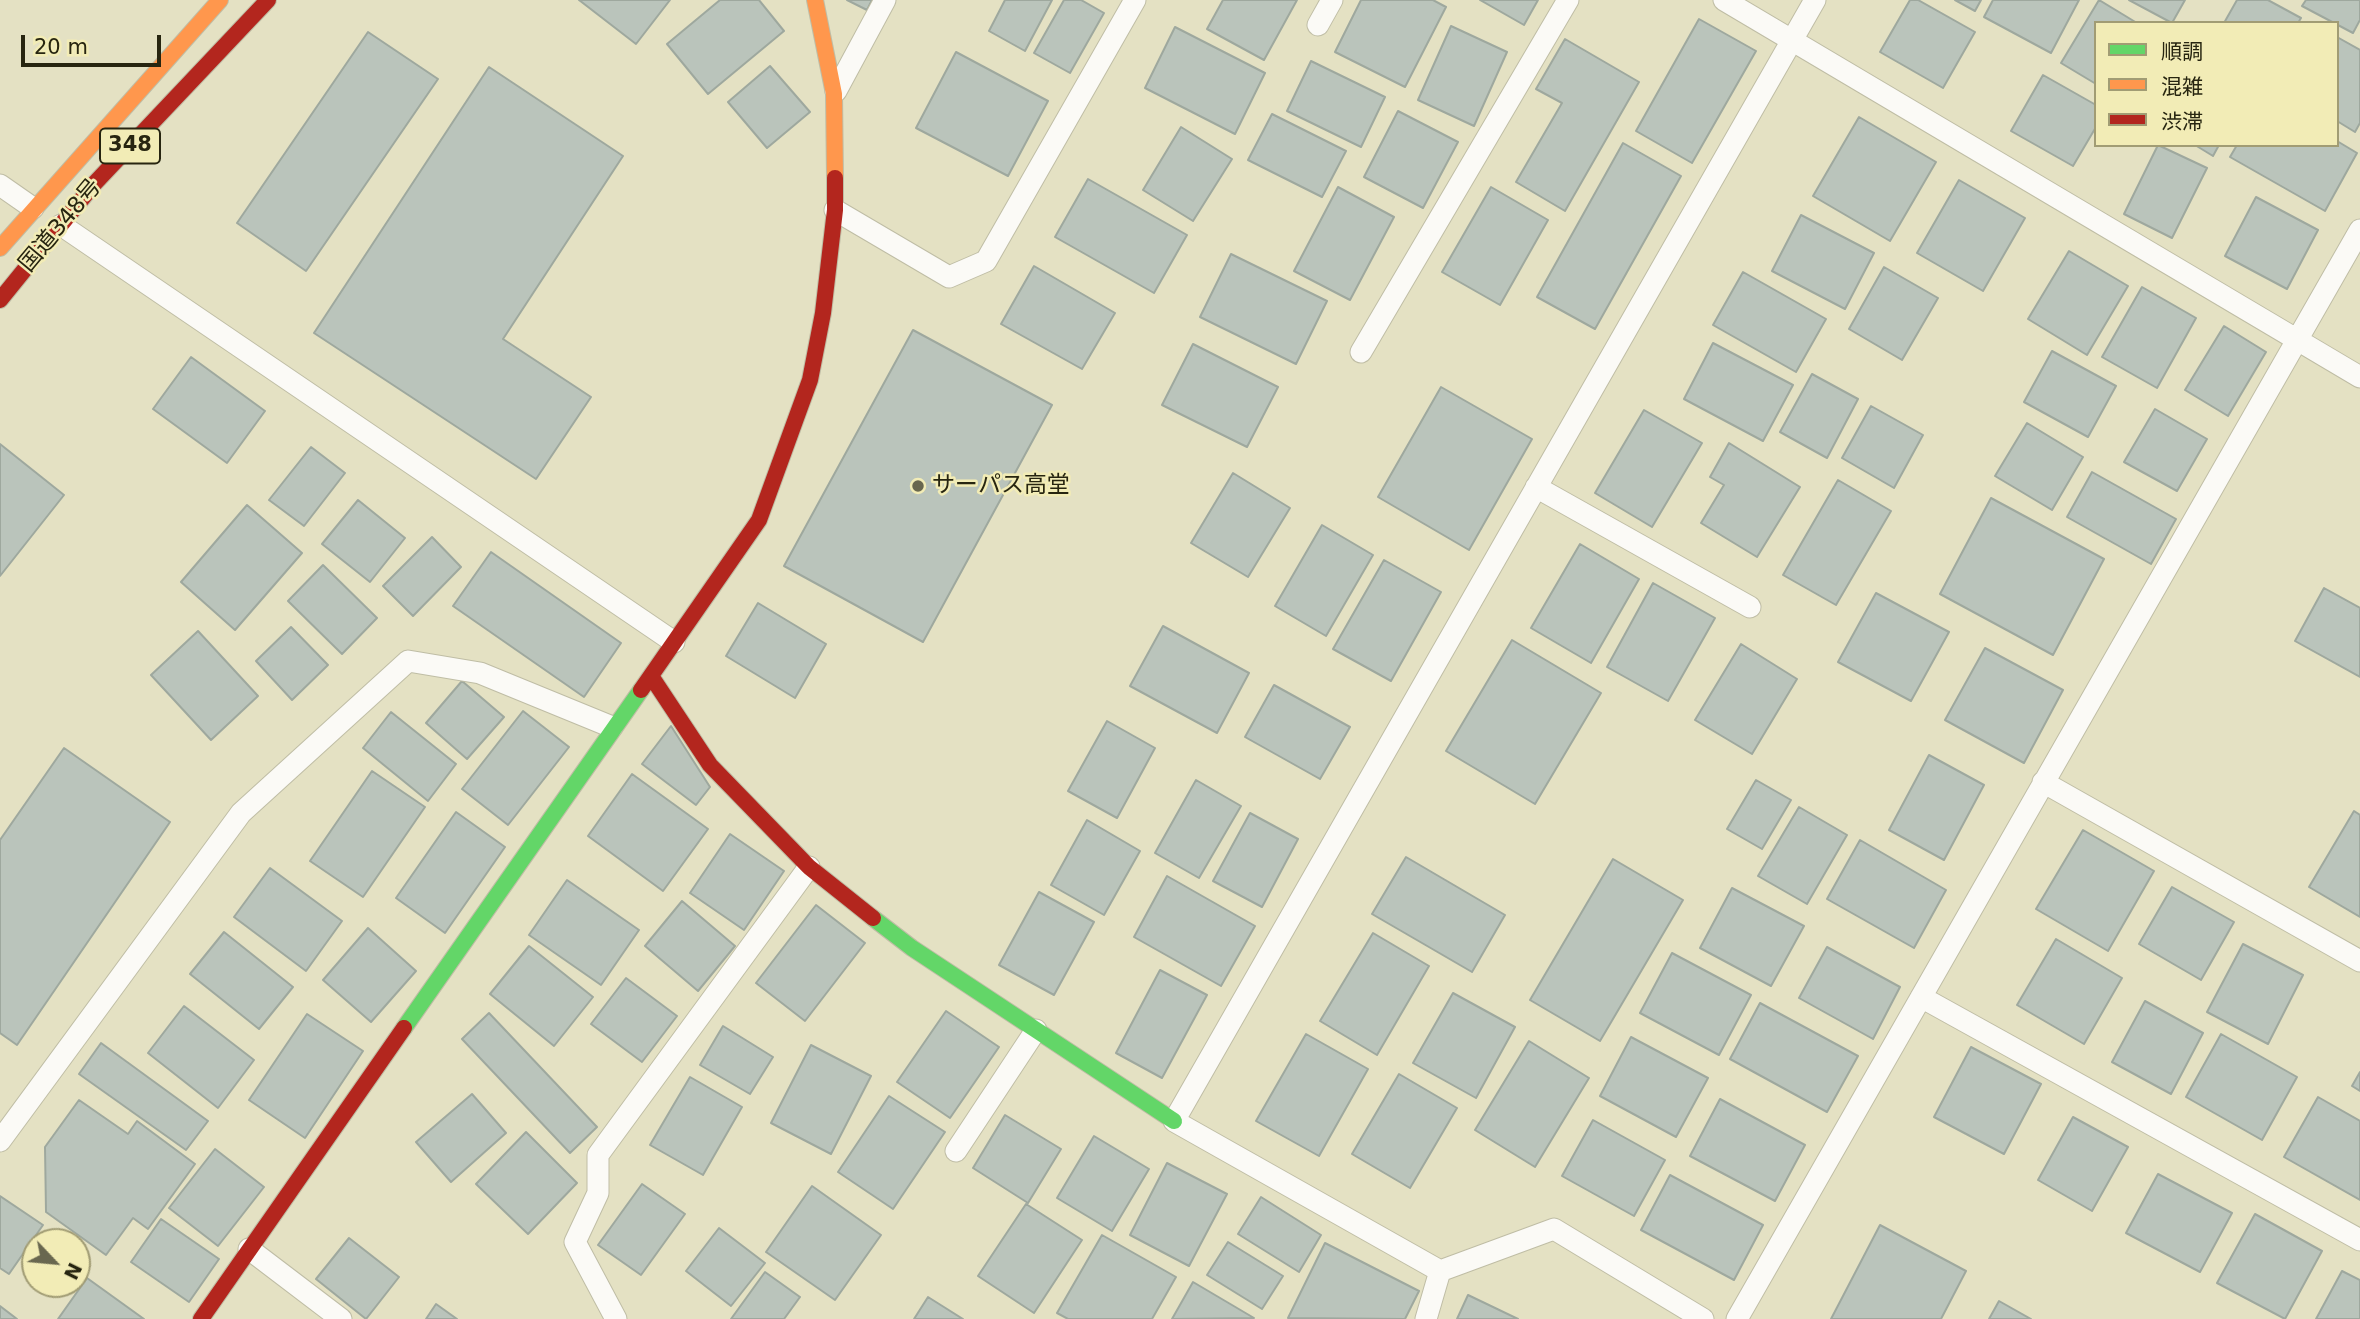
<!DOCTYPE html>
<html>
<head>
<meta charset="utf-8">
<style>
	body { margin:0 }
	#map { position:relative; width:2360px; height:1319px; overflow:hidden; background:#e4e1c3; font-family:"DejaVu Sans","Noto Sans JP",sans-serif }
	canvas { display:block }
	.legend { position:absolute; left:2094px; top:21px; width:245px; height:126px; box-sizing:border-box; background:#f2ecb6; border:2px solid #a19c74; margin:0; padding:9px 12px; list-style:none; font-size:21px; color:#272510 }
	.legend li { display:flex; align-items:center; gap:14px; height:35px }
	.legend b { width:35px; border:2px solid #a19c74 }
	.north { position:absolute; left:21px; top:1228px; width:70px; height:70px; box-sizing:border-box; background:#f2ecb6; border:2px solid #a19c74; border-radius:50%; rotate:116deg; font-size:19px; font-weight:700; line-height:28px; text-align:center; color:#272510 }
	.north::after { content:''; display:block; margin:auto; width:24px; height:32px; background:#69674f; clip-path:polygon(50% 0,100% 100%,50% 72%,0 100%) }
	.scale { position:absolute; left:21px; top:35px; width:140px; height:32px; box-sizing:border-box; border:4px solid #272510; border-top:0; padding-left:9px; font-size:21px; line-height:24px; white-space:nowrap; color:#272510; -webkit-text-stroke:5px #f2ecb6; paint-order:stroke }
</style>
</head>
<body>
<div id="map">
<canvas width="2360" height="1319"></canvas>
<ul class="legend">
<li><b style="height:9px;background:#63d668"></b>順調</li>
<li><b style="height:9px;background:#ff974d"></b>混雑</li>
<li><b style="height:9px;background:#b3261e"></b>渋滞</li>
</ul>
<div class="north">N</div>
<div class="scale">20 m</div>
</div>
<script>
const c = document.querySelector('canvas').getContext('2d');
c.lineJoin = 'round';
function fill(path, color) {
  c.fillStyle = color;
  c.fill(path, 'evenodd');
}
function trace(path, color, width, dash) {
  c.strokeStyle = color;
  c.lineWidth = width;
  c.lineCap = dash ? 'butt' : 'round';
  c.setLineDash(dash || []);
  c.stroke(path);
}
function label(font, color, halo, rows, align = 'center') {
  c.font = font + ' "DejaVu Sans","Noto Sans JP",sans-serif';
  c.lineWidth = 5;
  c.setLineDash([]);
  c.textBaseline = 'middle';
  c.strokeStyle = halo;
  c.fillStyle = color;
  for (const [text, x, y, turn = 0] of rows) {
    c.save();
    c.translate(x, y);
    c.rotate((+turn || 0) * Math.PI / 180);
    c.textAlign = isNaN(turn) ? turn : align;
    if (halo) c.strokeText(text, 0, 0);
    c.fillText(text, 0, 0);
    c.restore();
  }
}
const building = new Path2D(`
	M 579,0 L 670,0 L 636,44 Z
	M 720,0 L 759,0 L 784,31 L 708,94 L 667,44 Z
	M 847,0 L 872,0 L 867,10 Z
	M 1005,0 L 1052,0 L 1025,51 L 989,31 Z
	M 1064,0 L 1081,0 L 1104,13 L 1070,73 L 1034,53 Z
	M 1223,0 L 1297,0 L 1264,60 L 1207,29 Z
	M 1361,0 L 1433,0 L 1446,7 L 1405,87 L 1335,52 Z
	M 1480,0 L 1538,0 L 1524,25 Z
	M 1910,0 L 1918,0 L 1975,32 L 1943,88 L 1880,52 Z
	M 1955,0 L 1981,0 L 1975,11 Z
	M 1993,0 L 2079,0 L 2051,53 L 1984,17 Z
	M 2099,0 L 2137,23 L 2096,23 L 2096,84 L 2061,63 Z
	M 2129,0 L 2185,0 L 2172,23 Z
	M 2237,0 L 2268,0 L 2301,18 L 2298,23 L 2224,23 Z
	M 2306,0 L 2360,0 L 2360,20 L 2353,33 L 2302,6 Z
	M 1699,19 L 1756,51 L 1692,163 L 1636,131 Z
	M 1451,26 L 1507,52 L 1474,126 L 1418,100 Z
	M 1175,27 L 1265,73 L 1235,134 L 1145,88 Z
	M 368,32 L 438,79 L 306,271 L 237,223 Z
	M 2337,37 L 2360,50 L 2360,123 L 2355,132 L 2337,121 Z
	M 1565,39 L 1639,82 L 1565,211 L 1516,182 L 1562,103 L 1536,89 Z
	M 956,52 L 1048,101 L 1008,176 L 916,128 Z
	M 1311,61 L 1385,97 L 1361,147 L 1287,111 Z
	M 770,66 L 810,112 L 767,148 L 728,102 Z
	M 489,67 L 623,156 L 503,339 L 591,397 L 536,479 L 314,333 Z
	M 2043,75 L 2096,105 L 2096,127 L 2073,166 L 2011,131 Z
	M 1398,111 L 1458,142 L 1423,208 L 1364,177 Z
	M 1272,114 L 1346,151 L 1322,197 L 1248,160 Z
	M 1859,117 L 1936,162 L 1890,241 L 1813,196 Z
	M 1181,127 L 1232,159 L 1193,221 L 1143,190 Z
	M 2337,141 L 2357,153 L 2325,211 L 2230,157 L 2237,145 L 2337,145 Z
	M 1623,143 L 1681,176 L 1595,329 L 1537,297 Z
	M 2158,145 L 2207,168 L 2172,238 L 2124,214 Z
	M 2195,145 L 2219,145 L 2213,156 Z
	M 1088,179 L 1187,235 L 1154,293 L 1055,237 Z
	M 1959,180 L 2025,218 L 1983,291 L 1917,253 Z
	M 1338,187 L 1394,217 L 1350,300 L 1294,271 Z
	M 1491,187 L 1548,220 L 1500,305 L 1442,272 Z
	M 2256,197 L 2318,230 L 2287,289 L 2225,256 Z
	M 1801,215 L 1874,253 L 1845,309 L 1772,271 Z
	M 2069,251 L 2128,286 L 2087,355 L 2028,319 Z
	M 1231,254 L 1327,301 L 1296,364 L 1200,317 Z
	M 1034,266 L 1115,313 L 1082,369 L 1001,324 Z
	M 1884,267 L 1938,298 L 1902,360 L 1849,329 Z
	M 1743,272 L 1826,319 L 1796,372 L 1713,325 Z
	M 2142,287 L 2196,318 L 2157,388 L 2102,357 Z
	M 2224,326 L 2266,352 L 2228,416 L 2185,390 Z
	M 913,330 L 1052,405 L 923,642 L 784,566 Z
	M 1713,343 L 1793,385 L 1763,441 L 1684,399 Z
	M 1193,344 L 1278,387 L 1247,447 L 1162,405 Z
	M 2052,351 L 2116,386 L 2088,437 L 2024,402 Z
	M 191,357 L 265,411 L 227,463 L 153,409 Z
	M 1812,374 L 1858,399 L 1827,458 L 1780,432 Z
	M 1441,387 L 1532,439 L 1469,550 L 1378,497 Z
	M 1871,406 L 1923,435 L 1894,488 L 1842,458 Z
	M 2155,409 L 2207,439 L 2177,491 L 2124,462 Z
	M 1644,410 L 1702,443 L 1652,527 L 1595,493 Z
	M 2027,423 L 2083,457 L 2052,510 L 1995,476 Z
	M 1729,443 L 1800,487 L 1757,557 L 1701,523 L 1724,485 L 1710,477 Z
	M 0,444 L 64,495 L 0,576 Z
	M 311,447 L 345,473 L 304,526 L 269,500 Z
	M 2092,472 L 2176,519 L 2151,564 L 2067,517 Z
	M 1233,473 L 1290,508 L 1248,577 L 1191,543 Z
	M 1838,480 L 1891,511 L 1836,605 L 1783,575 Z
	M 1991,498 L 2104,559 L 2053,655 L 1940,594 Z
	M 358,500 L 405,538 L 370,582 L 322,544 Z
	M 247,505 L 302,553 L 235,630 L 181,582 Z
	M 1322,525 L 1373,555 L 1326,636 L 1275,606 Z
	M 432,537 L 461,567 L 413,616 L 383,586 Z
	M 1580,544 L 1639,579 L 1591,663 L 1531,628 Z
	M 491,552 L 621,643 L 584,697 L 453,606 Z
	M 1384,560 L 1441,592 L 1391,681 L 1333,649 Z
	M 323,565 L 377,618 L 342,654 L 288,601 Z
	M 1653,583 L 1715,618 L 1668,701 L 1607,667 Z
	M 2324,588 L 2360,608 L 2360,677 L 2295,641 Z
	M 1876,593 L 1949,632 L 1911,701 L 1838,662 Z
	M 758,603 L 826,644 L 795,698 L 726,656 Z
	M 1163,626 L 1249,673 L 1217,733 L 1130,686 Z
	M 291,627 L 328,665 L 292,700 L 256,661 Z
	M 198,631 L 258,696 L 211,740 L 151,675 Z
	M 1512,640 L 1601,693 L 1535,804 L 1446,751 Z
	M 1741,644 L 1797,679 L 1752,754 L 1695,720 Z
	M 1985,648 L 2063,690 L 2024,763 L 1945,720 Z
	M 462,681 L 504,717 L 467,759 L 426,723 Z
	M 1274,685 L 1350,727 L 1320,779 L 1245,737 Z
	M 523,711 L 569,747 L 508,825 L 462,789 Z
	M 391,712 L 456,764 L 428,801 L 363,748 Z
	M 1107,721 L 1155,748 L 1117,818 L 1068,791 Z
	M 671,726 L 710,787 L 696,805 L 642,764 Z
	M 64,748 L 170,822 L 17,1045 L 0,1033 L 0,840 Z
	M 1929,755 L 1984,785 L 1944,860 L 1889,830 Z
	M 372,771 L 425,807 L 363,897 L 310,861 Z
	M 632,774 L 708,829 L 663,891 L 588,836 Z
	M 1196,780 L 1241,806 L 1199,878 L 1155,853 Z
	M 1756,780 L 1791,800 L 1762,849 L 1727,829 Z
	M 1799,807 L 1847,835 L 1807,904 L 1758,876 Z
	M 2354,811 L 2360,815 L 2360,917 L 2309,887 Z
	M 456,812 L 505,847 L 445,933 L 396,898 Z
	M 1250,813 L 1298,839 L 1262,907 L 1213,881 Z
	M 1087,820 L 1140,851 L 1104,915 L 1051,885 Z
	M 2083,830 L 2154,871 L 2108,951 L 2036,909 Z
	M 730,834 L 784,871 L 744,930 L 690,893 Z
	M 1860,840 L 1946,890 L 1914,948 L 1827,899 Z
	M 1406,857 L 1505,915 L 1472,972 L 1372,914 Z
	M 1613,859 L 1683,900 L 1600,1041 L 1530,1000 Z
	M 270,868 L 342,921 L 306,971 L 234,917 Z
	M 1167,876 L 1255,926 L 1221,986 L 1134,937 Z
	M 567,880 L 639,930 L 601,985 L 529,935 Z
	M 2172,887 L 2234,922 L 2201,980 L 2139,944 Z
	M 1732,888 L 1804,926 L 1771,986 L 1700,948 Z
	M 1039,892 L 1094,922 L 1054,995 L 999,965 Z
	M 682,901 L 735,946 L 698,991 L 645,946 Z
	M 816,905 L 865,943 L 805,1021 L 756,983 Z
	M 368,928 L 416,971 L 371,1022 L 323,980 Z
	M 224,932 L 293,987 L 259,1029 L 190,974 Z
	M 1373,933 L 1429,966 L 1377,1055 L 1320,1021 Z
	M 2056,939 L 2122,978 L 2084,1044 L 2017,1005 Z
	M 2243,944 L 2303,975 L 2268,1044 L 2207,1012 Z
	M 529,946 L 593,997 L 554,1046 L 490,994 Z
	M 1827,947 L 1900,987 L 1873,1039 L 1799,998 Z
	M 1672,953 L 1751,995 L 1719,1055 L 1640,1013 Z
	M 1160,970 L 1207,995 L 1162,1078 L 1116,1053 Z
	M 626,978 L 677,1016 L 642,1062 L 591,1024 Z
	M 1453,993 L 1515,1027 L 1476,1098 L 1413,1063 Z
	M 2145,1001 L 2203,1033 L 2171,1094 L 2112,1062 Z
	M 1760,1003 L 1858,1056 L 1827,1112 L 1730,1059 Z
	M 184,1006 L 254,1060 L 218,1108 L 148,1053 Z
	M 946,1011 L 999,1047 L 950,1118 L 897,1082 Z
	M 489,1013 L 597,1127 L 570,1153 L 462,1039 Z
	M 307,1014 L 363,1051 L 305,1138 L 249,1100 Z
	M 723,1026 L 773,1057 L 750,1094 L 700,1065 Z
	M 1306,1034 L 1368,1069 L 1319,1156 L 1256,1121 Z
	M 2221,1034 L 2297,1077 L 2262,1140 L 2186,1097 Z
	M 1631,1037 L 1708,1078 L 1676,1137 L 1600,1096 Z
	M 1529,1041 L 1589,1078 L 1535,1167 L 1475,1130 Z
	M 101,1043 L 208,1121 L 186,1150 L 79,1074 Z
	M 811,1045 L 871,1076 L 831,1154 L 771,1123 Z
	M 1971,1047 L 2041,1084 L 2004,1154 L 1934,1117 Z
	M 2360,1072 L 2360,1091 L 2352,1086 Z
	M 1399,1074 L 1457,1108 L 1410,1188 L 1352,1154 Z
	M 690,1077 L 742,1107 L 703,1175 L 650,1145 Z
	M 472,1094 L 506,1133 L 451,1182 L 416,1142 Z
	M 889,1096 L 945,1132 L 893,1209 L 838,1172 Z
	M 2318,1097 L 2360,1121 L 2360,1200 L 2284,1157 Z
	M 1720,1099 L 1805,1145 L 1775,1201 L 1690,1156 Z
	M 79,1100 L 128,1134 L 137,1121 L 195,1164 L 148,1229 L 133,1218 L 106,1255 L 46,1212 L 45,1147 Z
	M 1005,1115 L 1061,1149 L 1028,1203 L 973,1168 Z
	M 2073,1117 L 2128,1147 L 2092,1211 L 2038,1180 Z
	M 1593,1120 L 1665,1160 L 1634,1216 L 1562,1176 Z
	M 526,1132 L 577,1183 L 528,1234 L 476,1184 Z
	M 1094,1136 L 1149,1169 L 1112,1231 L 1057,1198 Z
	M 215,1149 L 264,1187 L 218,1246 L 169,1208 Z
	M 1167,1163 L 1227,1194 L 1189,1266 L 1130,1235 Z
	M 2158,1174 L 2232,1213 L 2200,1272 L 2126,1233 Z
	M 1670,1175 L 1763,1225 L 1734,1280 L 1641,1230 Z
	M 642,1184 L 685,1214 L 641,1275 L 598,1245 Z
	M 812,1186 L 881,1235 L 835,1300 L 766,1252 Z
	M 0,1196 L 43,1225 L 9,1274 L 0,1268 Z
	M 1261,1197 L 1321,1235 L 1299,1272 L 1238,1234 Z
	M 1026,1204 L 1082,1240 L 1034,1313 L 978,1276 Z
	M 2255,1214 L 2322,1251 L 2285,1319 L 2217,1283 Z
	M 161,1219 L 219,1259 L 189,1302 L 131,1262 Z
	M 1880,1225 L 1966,1271 L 1941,1319 L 1831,1319 Z
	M 719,1228 L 765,1263 L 731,1306 L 686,1271 Z
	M 1102,1235 L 1176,1277 L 1152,1319 L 1068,1319 L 1057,1313 Z
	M 349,1238 L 399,1277 L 366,1319 L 316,1279 Z
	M 1228,1242 L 1283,1276 L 1262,1309 L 1207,1275 Z
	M 1325,1243 L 1419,1291 L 1405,1319 L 1288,1318 Z
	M 2342,1271 L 2360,1280 L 2360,1319 L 2316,1319 Z
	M 765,1272 L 800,1297 L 784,1319 L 731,1319 Z
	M 87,1278 L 144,1319 L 58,1319 Z
	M 1193,1282 L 1254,1318 L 1172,1319 Z
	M 1468,1295 L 1518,1319 L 1457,1319 Z
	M 928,1297 L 963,1319 L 914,1319 Z
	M 1999,1301 L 2031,1319 L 1989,1319 Z
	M 436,1304 L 457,1319 L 426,1319 Z
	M 0,1306 L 17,1319 L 0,1319 Z`);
const lane = new Path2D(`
	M 1724,0 L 2360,377
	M 1318,25 L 1332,0
	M 836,91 L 885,0
	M 0,185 L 33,208
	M 835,210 L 949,277 L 986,261 L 1135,0
	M 61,225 L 674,642
	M 1361,352 L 1568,0
	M 1536,487 L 1750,607
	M 2043,782 L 2360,961
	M 1921,997 L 2360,1240
	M 0,1141 L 241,813 L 408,661 L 480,673 L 612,727
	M 956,1151 L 1036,1030
	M 249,1249 L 341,1319
	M 616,1319 L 575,1242 L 598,1193 L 598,1155 L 809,867
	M 1426,1319 L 1440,1271
	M 1703,1319 L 1554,1229 L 1440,1271 L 1174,1121 L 1815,0
	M 1737,1319 L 2360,230`);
const fast = new Path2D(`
	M 873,918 L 912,948 L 1174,1121
	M 404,1028 L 641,690`);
const slow = new Path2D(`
	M 815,0 L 834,94 L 835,178
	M 0,248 L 220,0`);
const jam = new Path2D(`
	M 0,300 L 94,184 L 268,0
	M 651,676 L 710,765 L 809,867 L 873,918
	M 641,690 L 759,520 L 810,380 L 823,313 L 835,210 L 835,178
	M 201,1319 L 404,1028`);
const markers = [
	[918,486,7,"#69674f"]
];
const shields = [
	[130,146,60]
];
const shieldNames = [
	["348",130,146]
];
const streetNames = [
	["国道348号",61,226,-50]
];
const poiNames = [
	["サーパス高堂",932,486]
];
fill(building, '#bac4bb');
trace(building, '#9ea89e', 2);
trace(lane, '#bfbda5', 23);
trace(fast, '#bfbda5', 18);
trace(slow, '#bfbda5', 18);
trace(jam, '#bfbda5', 18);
trace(lane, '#fbfaf6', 21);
trace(fast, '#63d668', 16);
trace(slow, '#ff974d', 16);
trace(jam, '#b3261e', 16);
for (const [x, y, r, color] of markers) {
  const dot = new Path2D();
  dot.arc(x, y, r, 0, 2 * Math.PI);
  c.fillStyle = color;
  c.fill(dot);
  trace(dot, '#f2ecb6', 2.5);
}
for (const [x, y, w] of shields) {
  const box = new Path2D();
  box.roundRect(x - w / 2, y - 17.5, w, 35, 5);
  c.fillStyle = '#f2ecb6';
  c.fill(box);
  trace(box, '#272510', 2);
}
label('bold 21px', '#272510', null, shieldNames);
label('23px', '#272510', '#f2ecb6', streetNames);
label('23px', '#272510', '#f2ecb6', poiNames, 'left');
</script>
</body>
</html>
